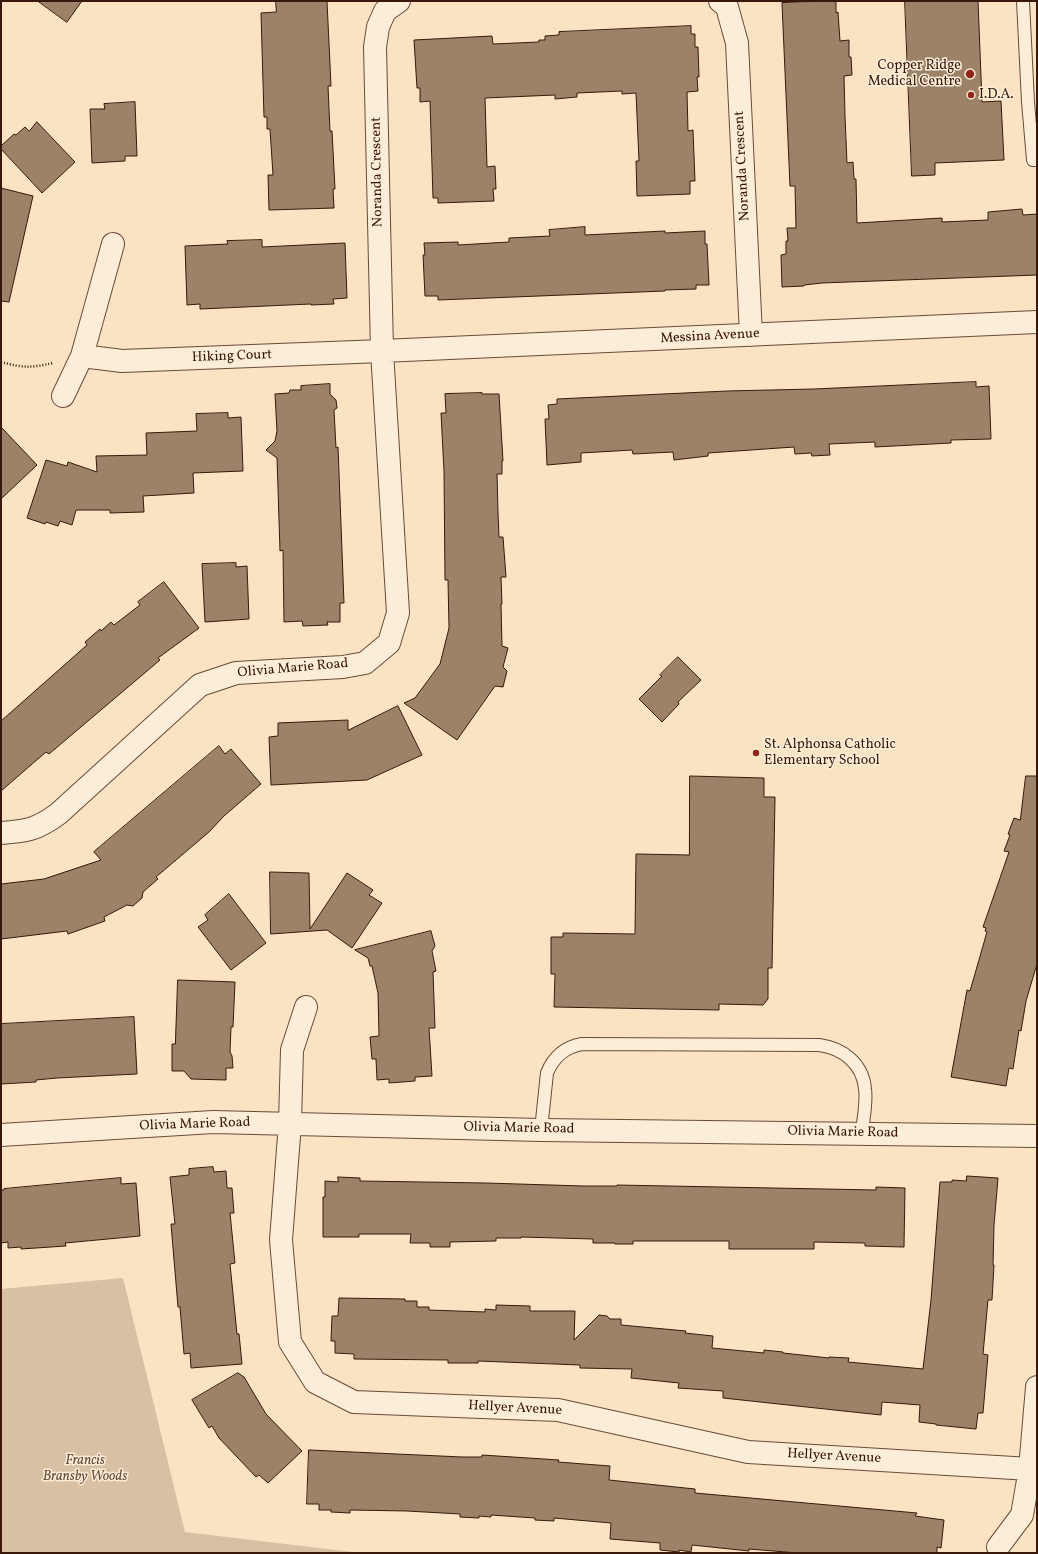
<!DOCTYPE html>
<html>
<head>
<meta charset="utf-8">
<style>
	body { margin:0 }
	#map { position:relative; width:1038px; height:1554px; overflow:hidden; background:#f9e3c3; font-family:Vollkorn,serif }
	canvas { display:block }
	.frame { position:absolute; inset:0; border:2px solid #39180a; pointer-events:none }
</style>
</head>
<body>
<div id="map">
<canvas width="1038" height="1554"></canvas>
<div class="frame"></div>
</div>
<script>
const c = document.querySelector('canvas').getContext('2d');
c.lineJoin = 'round';
function fill(path, color) {
  c.fillStyle = color;
  c.fill(path, 'evenodd');
}
function trace(path, color, width, dash) {
  c.strokeStyle = color;
  c.lineWidth = width;
  c.lineCap = dash ? 'butt' : 'round';
  c.setLineDash(dash || []);
  c.stroke(path);
}
function label(font, color, halo, rows, align = 'center') {
  c.font = font + ' Vollkorn,serif';
  c.lineWidth = 3;
  c.setLineDash([]);
  c.textBaseline = 'middle';
  c.strokeStyle = halo;
  c.fillStyle = color;
  for (const [text, x, y, turn = 0] of rows) {
    c.save();
    c.translate(x, y);
    c.rotate((+turn || 0) * Math.PI / 180);
    c.textAlign = isNaN(turn) ? turn : align;
    if (halo) c.strokeText(text, 0, 0);
    c.fillText(text, 0, 0);
    c.restore();
  }
}
const green = new Path2D(`
	M 123,1278 L 185,1532 L 361,1553 L 1,1553 L 1,1289 Z`);
const building = new Path2D(`
	M 38,1 L 82,1 L 67,22 Z
	M 276,1 L 327,1 L 331,86 L 328,86 L 330,131 L 332,131 L 335,189 L 333,189 L 334,208 L 269,210 L 268,175 L 273,175 L 270,129 L 267,129 L 267,117 L 264,117 L 261,13 L 276,12 Z
	M 836,1 L 836,13 L 838,12 L 840,41 L 849,40 L 849,57 L 851,57 L 852,75 L 844,76 L 845,116 L 847,163 L 853,162 L 854,179 L 856,179 L 857,223 L 942,218 L 942,222 L 988,220 L 988,212 L 1022,209 L 1023,215 L 1037,214 L 1037,275 L 822,283 L 804,285 L 804,286 L 782,287 L 781,255 L 786,254 L 786,241 L 788,241 L 787,228 L 796,228 L 795,186 L 790,186 L 782,3 Z
	M 905,1 L 978,1 L 982,102 L 1001,101 L 1004,160 L 935,163 L 935,175 L 912,176 Z
	M 691,26 L 691,34 L 695,34 L 695,47 L 698,47 L 699,77 L 697,77 L 698,91 L 687,92 L 688,131 L 693,130 L 695,181 L 690,181 L 690,194 L 637,196 L 636,161 L 639,161 L 636,93 L 622,94 L 622,91 L 577,93 L 577,97 L 555,99 L 555,95 L 485,98 L 487,167 L 495,166 L 496,189 L 493,189 L 494,201 L 438,203 L 438,198 L 433,198 L 430,101 L 420,102 L 420,88 L 417,88 L 414,40 L 492,36 L 493,44 L 539,42 L 539,40 L 545,40 L 545,36 L 559,35 L 559,32 Z
	M 135,102 L 137,156 L 125,156 L 125,161 L 92,163 L 90,109 L 105,109 L 104,104 Z
	M 37,122 L 75,162 L 42,193 L 1,149 L 1,146 L 14,134 L 16,135 L 25,127 L 29,131 Z
	M 1,188 L 33,196 L 9,302 L 1,301 Z
	M 585,227 L 585,235 L 665,231 L 665,233 L 705,231 L 705,244 L 707,244 L 709,285 L 696,285 L 696,289 L 665,290 L 665,291 L 438,300 L 438,296 L 425,296 L 423,255 L 425,255 L 424,243 L 458,242 L 458,245 L 509,242 L 509,238 L 550,236 L 549,230 Z
	M 262,240 L 262,247 L 345,243 L 347,298 L 333,299 L 334,304 L 311,305 L 311,304 L 200,309 L 200,304 L 187,305 L 185,246 L 228,244 L 227,241 Z
	M 976,382 L 976,387 L 989,386 L 991,439 L 951,440 L 951,443 L 875,447 L 875,442 L 829,444 L 830,455 L 812,456 L 811,453 L 795,454 L 794,447 L 708,453 L 708,456 L 674,460 L 673,452 L 633,454 L 632,450 L 581,453 L 581,462 L 547,465 L 545,419 L 549,419 L 548,405 L 557,404 L 557,399 L 727,391 L 814,389 Z
	M 330,384 L 330,394 L 336,400 L 337,408 L 334,410 L 336,448 L 338,447 L 344,603 L 340,603 L 340,622 L 327,622 L 328,625 L 303,626 L 302,621 L 284,622 L 283,550 L 280,551 L 277,458 L 266,450 L 275,441 L 277,431 L 275,394 L 289,393 L 290,390 L 301,390 L 301,386 Z
	M 482,393 L 482,394 L 499,394 L 503,461 L 502,461 L 502,474 L 497,474 L 498,512 L 499,537 L 503,537 L 506,577 L 501,577 L 502,604 L 501,604 L 502,646 L 508,648 L 503,667 L 507,671 L 503,687 L 495,686 L 457,740 L 404,703 L 415,698 L 440,664 L 449,628 L 448,580 L 445,580 L 444,471 L 441,413 L 446,413 L 445,394 Z
	M 228,413 L 228,418 L 241,417 L 243,471 L 193,473 L 194,493 L 143,496 L 144,512 L 110,513 L 110,510 L 76,510 L 72,525 L 60,521 L 58,526 L 46,522 L 45,524 L 27,518 L 46,460 L 67,466 L 68,462 L 97,472 L 96,456 L 147,455 L 146,433 L 197,431 L 196,414 Z
	M 1,427 L 37,465 L 1,499 Z
	M 236,563 L 236,567 L 247,566 L 249,619 L 205,622 L 202,564 Z
	M 164,582 L 199,628 L 158,658 L 160,660 L 49,754 L 46,752 L 1,791 L 1,721 L 87,645 L 85,642 L 100,629 L 101,631 L 111,622 L 114,625 L 140,605 L 138,602 Z
	M 678,657 L 701,680 L 678,702 L 679,704 L 662,722 L 639,699 L 662,676 L 660,675 Z
	M 398,706 L 422,755 L 367,780 L 271,785 L 269,737 L 278,736 L 278,723 L 348,720 L 348,730 Z
	M 219,746 L 225,754 L 231,749 L 261,784 L 224,816 L 209,832 L 156,877 L 158,879 L 143,892 L 142,898 L 133,906 L 127,905 L 104,917 L 105,921 L 68,934 L 67,931 L 1,939 L 1,884 L 44,879 L 101,860 L 94,852 Z
	M 690,776 L 764,778 L 764,797 L 775,797 L 772,968 L 768,968 L 768,999 L 763,1005 L 719,1004 L 719,1010 L 554,1007 L 555,974 L 551,974 L 551,937 L 563,937 L 563,933 L 635,934 L 636,854 L 689,855 Z
	M 1026,776 L 1037,776 L 1037,964 L 1026,1001 L 1021,1031 L 1019,1030 L 1013,1069 L 1009,1068 L 1006,1086 L 951,1077 L 967,990 L 970,991 L 987,932 L 985,931 L 986,928 L 983,927 L 1009,852 L 1004,851 L 1010,835 L 1008,834 L 1014,818 L 1020,820 Z
	M 270,872 L 309,873 L 310,929 L 347,873 L 373,890 L 369,895 L 382,903 L 352,948 L 327,930 L 271,934 Z
	M 229,894 L 266,943 L 231,970 L 198,927 L 208,920 L 205,915 Z
	M 431,931 L 435,946 L 432,951 L 436,971 L 433,972 L 435,1028 L 429,1028 L 432,1076 L 415,1077 L 415,1081 L 389,1083 L 389,1079 L 377,1080 L 376,1059 L 372,1059 L 370,1037 L 379,1036 L 378,993 L 372,966 L 370,966 L 368,958 L 355,950 Z
	M 178,980 L 235,982 L 233,1027 L 231,1027 L 230,1052 L 232,1056 L 233,1068 L 226,1068 L 226,1080 L 191,1079 L 184,1071 L 172,1071 L 172,1044 L 175,1044 Z
	M 134,1017 L 137,1074 L 57,1078 L 36,1080 L 36,1082 L 1,1084 L 1,1024 Z
	M 213,1167 L 214,1172 L 226,1171 L 227,1188 L 232,1188 L 234,1213 L 230,1213 L 235,1263 L 230,1264 L 237,1334 L 239,1334 L 242,1364 L 191,1368 L 190,1353 L 184,1354 L 180,1307 L 178,1307 L 171,1224 L 175,1224 L 170,1177 L 189,1175 L 189,1169 Z
	M 967,1176 L 998,1178 L 994,1225 L 993,1265 L 994,1265 L 992,1300 L 988,1300 L 983,1354 L 988,1355 L 983,1413 L 978,1413 L 976,1429 L 936,1425 L 936,1424 L 919,1422 L 920,1405 L 882,1402 L 881,1415 L 723,1398 L 723,1391 L 678,1388 L 679,1383 L 631,1378 L 632,1369 L 580,1368 L 580,1365 L 478,1361 L 478,1363 L 448,1363 L 448,1360 L 354,1359 L 354,1354 L 335,1353 L 335,1341 L 331,1341 L 332,1316 L 338,1316 L 339,1298 L 405,1299 L 405,1301 L 417,1301 L 417,1307 L 429,1307 L 429,1310 L 485,1312 L 485,1309 L 496,1310 L 496,1305 L 530,1306 L 530,1311 L 575,1311 L 574,1340 L 599,1315 L 607,1316 L 610,1319 L 621,1319 L 621,1325 L 686,1331 L 685,1333 L 713,1336 L 712,1348 L 764,1353 L 764,1350 L 783,1352 L 783,1353 L 829,1358 L 829,1357 L 849,1358 L 848,1362 L 923,1369 L 931,1300 L 940,1182 L 952,1182 L 952,1180 L 966,1181 Z
	M 338,1177 L 360,1178 L 360,1181 L 486,1183 L 583,1186 L 617,1186 L 617,1185 L 876,1190 L 876,1187 L 905,1188 L 904,1247 L 865,1246 L 865,1243 L 814,1242 L 814,1249 L 729,1249 L 729,1241 L 633,1241 L 633,1244 L 615,1244 L 615,1243 L 593,1243 L 593,1239 L 521,1237 L 521,1238 L 496,1238 L 496,1241 L 450,1242 L 450,1247 L 430,1247 L 430,1243 L 410,1243 L 411,1234 L 359,1234 L 359,1237 L 323,1237 L 323,1197 L 325,1197 L 325,1181 L 338,1182 Z
	M 121,1178 L 121,1184 L 136,1183 L 140,1236 L 65,1243 L 66,1246 L 21,1249 L 21,1247 L 8,1248 L 8,1242 L 1,1243 L 1,1190 L 4,1190 L 4,1189 Z
	M 238,1373 L 244,1377 L 266,1414 L 302,1451 L 268,1483 L 259,1475 L 256,1477 L 219,1438 L 212,1426 L 209,1428 L 192,1400 Z
	M 309,1450 L 462,1457 L 482,1457 L 482,1455 L 559,1460 L 558,1462 L 610,1466 L 609,1480 L 695,1489 L 695,1493 L 917,1513 L 915,1516 L 944,1520 L 941,1548 L 937,1547 L 937,1553 L 798,1553 L 749,1549 L 749,1551 L 692,1545 L 691,1552 L 679,1550 L 679,1552 L 660,1550 L 660,1543 L 610,1539 L 611,1523 L 554,1518 L 554,1521 L 535,1520 L 535,1518 L 491,1515 L 491,1517 L 479,1516 L 479,1518 L 460,1517 L 460,1514 L 407,1511 L 350,1510 L 350,1513 L 331,1512 L 331,1510 L 319,1510 L 319,1504 L 307,1504 Z`);
const path = new Path2D(`
	M 1,362 C 23,368 31,368 53,363`);
const service = new Path2D(`
	M 1023,1 L 1028,102 L 1033,160 L 1037,160
	M 541,1130 L 547,1073 C 554,1056 565,1047 582,1044 L 819,1045 C 843,1048 863,1064 865,1089 C 867,1103 863,1119 862,1133`);
const minor = new Path2D(`
	M 720,1 L 727,7 L 737,43 L 751,335
	M 82,356 L 122,361 L 382,351 L 1037,322
	M 63,396 L 82,356 L 113,244
	M 1,833 C 27,831 36,830 58,814 L 200,685 L 236,673 L 343,667 L 365,663 L 389,643 L 398,613 L 382,351 L 375,47 L 378,27 L 385,11 L 399,1
	M 306,1007 L 292,1050 L 290,1123 L 281,1240 L 290,1342 L 315,1382 L 354,1402 L 558,1410 L 748,1452 L 1030,1469
	M 1,1135 L 213,1122 L 541,1130 L 1037,1136
	M 998,1547 L 1022,1515 L 1030,1469 L 1037,1387`);
const markers = [
	[970,74,5,"#8f2418"],
	[971,95,4,"#8f2418"],
	[756,753,4,"#8f2418"]
];
const poiNames = [
	["Copper Ridge",961,66,"right"],
	["Medical Centre",961,82,"right"],
	["I.D.A.",979,95],
	["St. Alphonsa Catholic",764,745],
	["Elementary School",764,761]
];
const streetNames = [
	["Noranda Crescent",743,166,-93],
	["Noranda Crescent",378,172,-91],
	["Messina Avenue",710,337,-3],
	["Hiking Court",232,357,-2],
	["Olivia Marie Road",293,669,-5],
	["Olivia Marie Road",195,1125,-2],
	["Olivia Marie Road",519,1129,1],
	["Olivia Marie Road",843,1133,1],
	["Hellyer Avenue",515,1409,3],
	["Hellyer Avenue",834,1457,3]
];
const parkNames = [
	["Francis",85,1461],
	["Bransby Woods",85,1477]
];
fill(green, '#d8c0a4');
fill(building, '#9d826a');
trace(building, '#39180a', 1);
trace(service, '#694b38', 14);
trace(minor, '#694b38', 24);
trace(path, '#39180a', 2.5, [1, 2]);
trace(service, '#fbedd8', 12);
trace(minor, '#fbedd8', 22);
for (const [x, y, r, color] of markers) {
  const dot = new Path2D();
  dot.arc(x, y, r, 0, 2 * Math.PI);
  c.fillStyle = color;
  c.fill(dot);
  trace(dot, '#fbedd8', 1.5);
}
label('14px', '#39180a', '#fbedd8', poiNames, 'left');
label('14px', '#39180a', '#fbedd8', streetNames);
label('italic 14px', '#694a38', '#fbedd8', parkNames);
</script>
</body>
</html>
